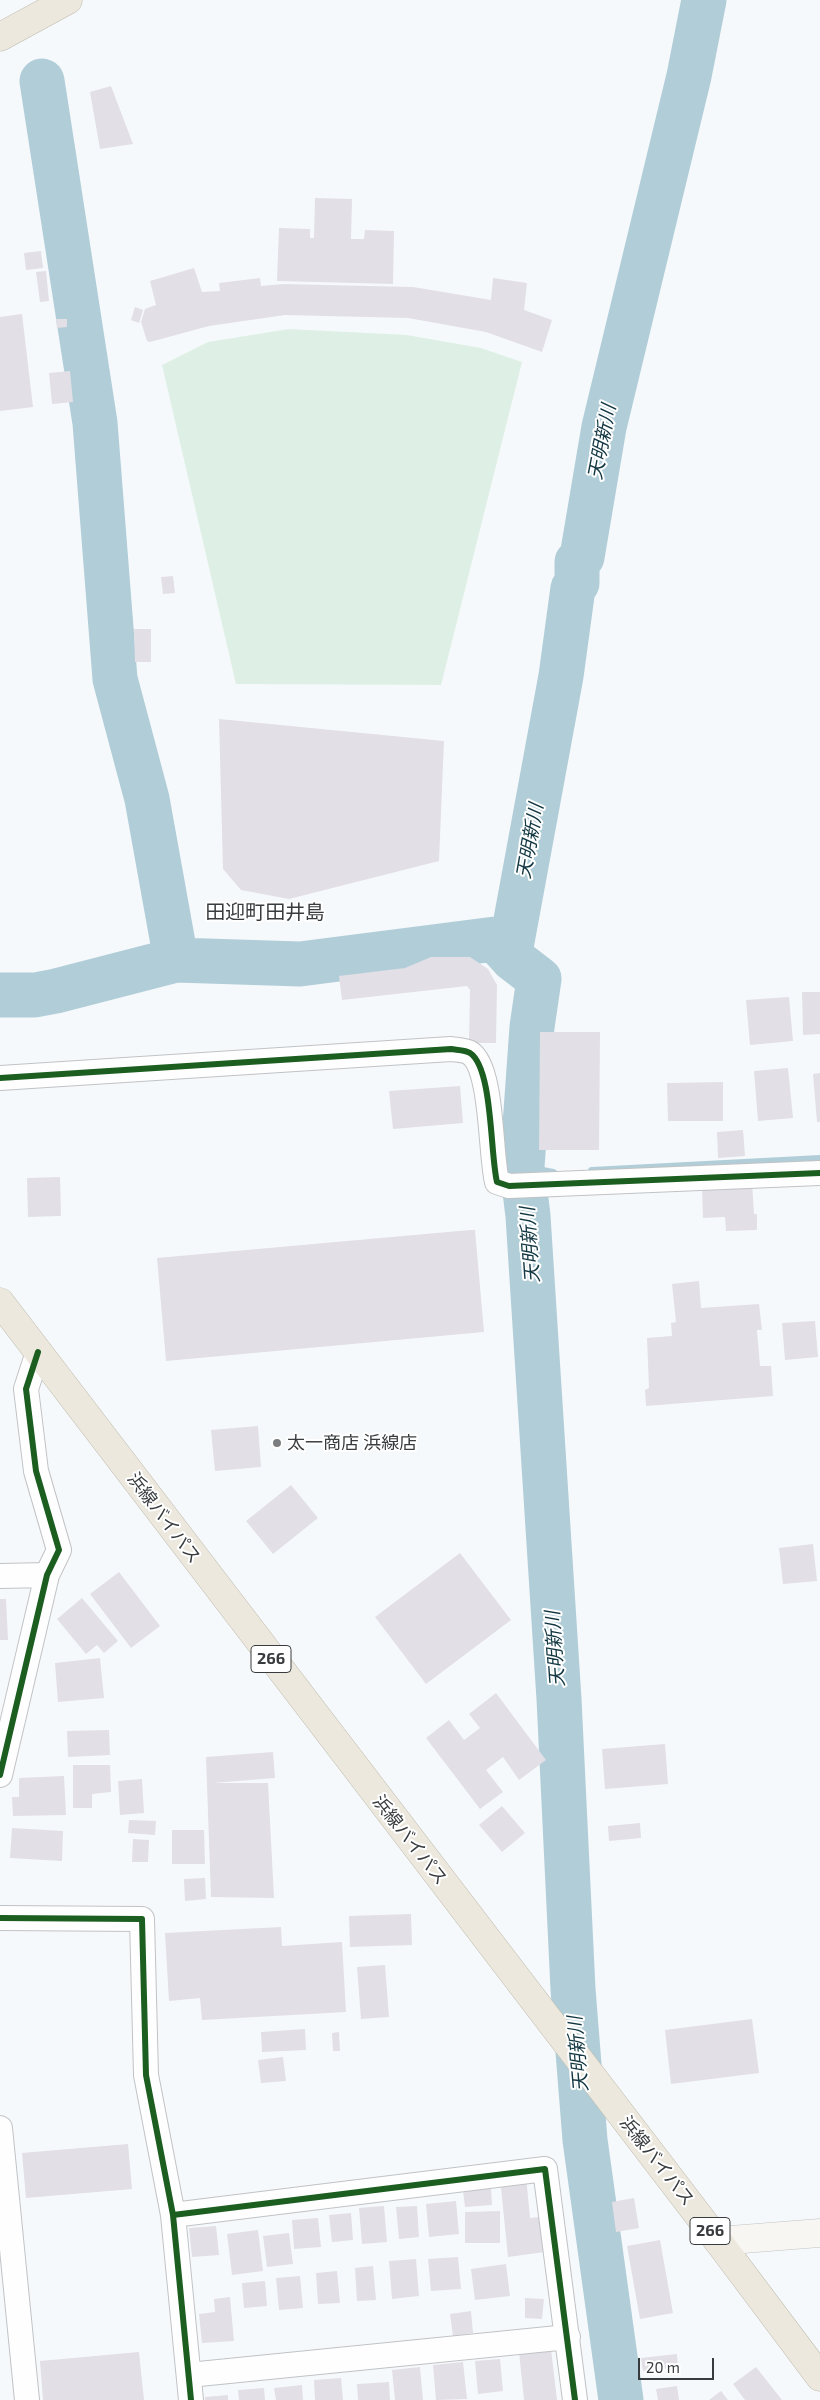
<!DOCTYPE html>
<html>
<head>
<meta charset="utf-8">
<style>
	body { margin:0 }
	#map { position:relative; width:820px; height:2400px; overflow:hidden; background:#f6f9fc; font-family:"Exo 2",sans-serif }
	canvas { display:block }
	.scale { position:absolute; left:638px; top:2358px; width:76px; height:22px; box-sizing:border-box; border:2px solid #393c3e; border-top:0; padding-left:6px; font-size:15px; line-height:18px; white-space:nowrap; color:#393c3e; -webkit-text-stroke:4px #fff; paint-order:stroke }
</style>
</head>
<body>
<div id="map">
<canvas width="820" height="2400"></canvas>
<div class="scale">20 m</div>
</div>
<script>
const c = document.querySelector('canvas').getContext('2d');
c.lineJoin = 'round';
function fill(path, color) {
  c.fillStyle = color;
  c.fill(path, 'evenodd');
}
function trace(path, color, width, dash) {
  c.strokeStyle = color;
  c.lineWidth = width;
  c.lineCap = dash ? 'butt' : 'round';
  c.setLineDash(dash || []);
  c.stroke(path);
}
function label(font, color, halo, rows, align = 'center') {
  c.font = font + ' "Exo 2","Noto Sans JP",sans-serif';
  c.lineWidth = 4;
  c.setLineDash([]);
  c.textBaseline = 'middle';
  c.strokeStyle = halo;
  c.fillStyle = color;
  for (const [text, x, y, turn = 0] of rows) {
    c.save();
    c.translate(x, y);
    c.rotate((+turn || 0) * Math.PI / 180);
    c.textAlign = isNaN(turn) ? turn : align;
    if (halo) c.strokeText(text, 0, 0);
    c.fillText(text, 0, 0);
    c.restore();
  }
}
const green = new Path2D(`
	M 289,329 L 407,335 L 481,348 L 522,362 L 441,685 L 236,684 L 162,365 L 208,342 Z`);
const stream = new Path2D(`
	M 522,1167 L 553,1173
	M 592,1171 L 820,1159`);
const river = new Path2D(`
	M 42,81 L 95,423 L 115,679 L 147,799 L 176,960
	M 0,995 L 35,995 L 56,991 L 176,960 L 300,964 L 495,939 L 513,959
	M 621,2400 L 585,2140 L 573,1989 L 559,1699 L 528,1216 L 522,1167 L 532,1027 L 539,979 L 513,959 L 511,947 L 561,676 L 573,588 L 577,583 L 577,562 L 582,557 L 604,427 L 689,76 L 704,0`);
const building = new Path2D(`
	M 111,86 L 133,144 L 100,149 L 90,92 Z
	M 315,198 L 352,199 L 351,239 L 364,239 L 365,230 L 394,231 L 393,284 L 277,281 L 279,228 L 310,229 L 310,238 L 314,238 Z
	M 41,251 L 43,268 L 26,270 L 24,253 Z
	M 194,268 L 202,292 L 220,291 L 219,283 L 260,278 L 261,286 L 283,284 L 413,287 L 491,300 L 493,278 L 527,283 L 524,310 L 552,320 L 542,352 L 486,332 L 408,318 L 285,315 L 209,326 L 150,342 L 147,341 L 141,322 L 145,309 L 156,305 L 150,281 Z
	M 46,271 L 49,301 L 40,302 L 36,272 Z
	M 135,307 L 143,310 L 139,323 L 131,320 Z
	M 22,314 L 33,407 L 0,411 L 0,317 Z
	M 56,319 L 67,319 L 67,327 L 57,328 Z
	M 70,371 L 73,402 L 52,404 L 49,373 Z
	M 173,576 L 175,593 L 163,594 L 161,577 Z
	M 134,629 L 151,629 L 151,662 L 135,662 Z
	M 219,719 L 444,741 L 439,861 L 289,899 L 241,890 L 223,869 Z
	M 431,957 L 470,957 L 488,969 L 497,985 L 496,1043 L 469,1043 L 470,990 L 467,986 L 342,1000 L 339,976 L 405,968 Z
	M 802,992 L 820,992 L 820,1034 L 803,1035 Z
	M 789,997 L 793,1041 L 750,1045 L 746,1000 Z
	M 540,1032 L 600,1032 L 599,1150 L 539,1150 Z
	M 788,1068 L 793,1118 L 758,1121 L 754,1071 Z
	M 820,1073 L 820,1122 L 817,1122 L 813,1074 Z
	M 723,1082 L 723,1121 L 668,1121 L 667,1083 Z
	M 460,1086 L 463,1123 L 393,1129 L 389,1091 Z
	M 743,1130 L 745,1156 L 718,1158 L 717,1132 Z
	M 60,1177 L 61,1216 L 28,1217 L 27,1178 Z
	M 752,1182 L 754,1214 L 757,1214 L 757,1230 L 726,1231 L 725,1217 L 703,1218 L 702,1188 Z
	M 470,1230 L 475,1230 L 484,1332 L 166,1361 L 157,1258 Z
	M 699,1281 L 701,1308 L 759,1304 L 762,1330 L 757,1330 L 760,1366 L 771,1366 L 773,1396 L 646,1406 L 645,1390 L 649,1388 L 647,1338 L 672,1336 L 671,1323 L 676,1322 L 672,1284 Z
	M 815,1321 L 818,1357 L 785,1360 L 782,1323 Z
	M 258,1426 L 261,1467 L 215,1471 L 211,1430 Z
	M 291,1485 L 318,1518 L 273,1554 L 246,1521 Z
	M 813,1544 L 817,1581 L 783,1584 L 779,1548 Z
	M 460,1553 L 511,1620 L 426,1684 L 375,1617 Z
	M 119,1572 L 160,1626 L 131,1648 L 90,1594 Z
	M 82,1598 L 118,1641 L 104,1653 L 97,1645 L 86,1654 L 57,1619 Z
	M 0,1599 L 6,1599 L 8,1640 L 0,1640 Z
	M 100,1658 L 104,1698 L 58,1702 L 55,1663 Z
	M 496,1693 L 546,1760 L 519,1780 L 503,1757 L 486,1770 L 503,1792 L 480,1809 L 426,1738 L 449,1720 L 464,1740 L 480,1728 L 469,1714 Z
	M 109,1730 L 110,1755 L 68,1757 L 67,1731 Z
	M 665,1744 L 668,1784 L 605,1789 L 602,1749 Z
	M 273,1752 L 275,1778 L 213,1783 L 268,1783 L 274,1898 L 211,1897 L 206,1757 Z
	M 73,1765 L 110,1765 L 111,1792 L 92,1794 L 92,1808 L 73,1808 Z
	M 64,1776 L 66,1815 L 13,1816 L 12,1797 L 19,1797 L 19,1778 Z
	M 142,1779 L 144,1813 L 120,1815 L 118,1781 Z
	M 502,1806 L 525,1833 L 502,1852 L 479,1825 Z
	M 129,1820 L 156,1821 L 155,1835 L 128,1833 Z
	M 640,1823 L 641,1838 L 609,1841 L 608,1826 Z
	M 12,1828 L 63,1831 L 62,1861 L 10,1858 Z
	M 172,1830 L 204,1830 L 205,1864 L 172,1864 Z
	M 133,1839 L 149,1840 L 148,1862 L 132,1862 Z
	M 205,1878 L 206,1899 L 185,1901 L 184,1879 Z
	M 411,1914 L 412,1945 L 350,1947 L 349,1916 Z
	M 281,1927 L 282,1946 L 342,1942 L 346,2012 L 202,2020 L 200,1998 L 169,2001 L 165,1933 Z
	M 385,1965 L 389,2017 L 361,2019 L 357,1967 Z
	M 752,2019 L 759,2073 L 671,2084 L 665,2030 Z
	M 305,2029 L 306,2050 L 262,2052 L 261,2032 Z
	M 339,2032 L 340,2051 L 333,2051 L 332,2033 Z
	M 283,2057 L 286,2081 L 261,2083 L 258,2060 Z
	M 128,2144 L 132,2189 L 26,2198 L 22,2153 Z
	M 526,2176 L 530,2218 L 540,2217 L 545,2252 L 508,2257 L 500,2178 Z
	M 491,2188 L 492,2205 L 465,2207 L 463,2191 Z
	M 634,2198 L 639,2228 L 616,2232 L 612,2202 Z
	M 456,2201 L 459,2234 L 429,2237 L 426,2204 Z
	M 384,2206 L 387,2242 L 362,2244 L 359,2208 Z
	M 417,2206 L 419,2237 L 399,2239 L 396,2207 Z
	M 500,2211 L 500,2243 L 465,2243 L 465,2212 Z
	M 351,2213 L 353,2240 L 332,2242 L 329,2215 Z
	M 318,2218 L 321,2247 L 294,2249 L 292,2220 Z
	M 216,2226 L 219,2255 L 192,2257 L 189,2228 Z
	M 258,2230 L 263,2271 L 232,2275 L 227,2234 Z
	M 289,2233 L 293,2264 L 267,2267 L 263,2236 Z
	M 660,2240 L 673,2313 L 640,2319 L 627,2246 Z
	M 458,2257 L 461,2289 L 431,2291 L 428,2259 Z
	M 416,2259 L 419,2296 L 392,2299 L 389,2261 Z
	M 506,2264 L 510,2296 L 475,2300 L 471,2269 Z
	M 373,2266 L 376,2300 L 357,2301 L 355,2268 Z
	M 337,2271 L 340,2303 L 318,2304 L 316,2273 Z
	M 300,2276 L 303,2308 L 279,2310 L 276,2278 Z
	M 265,2281 L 267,2306 L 244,2308 L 242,2283 Z
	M 230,2297 L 234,2341 L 202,2343 L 199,2314 L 215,2312 L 214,2299 Z
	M 525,2298 L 544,2299 L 542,2319 L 525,2318 Z
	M 471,2311 L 473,2333 L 453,2336 L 450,2314 Z
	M 551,2349 L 557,2400 L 524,2400 L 519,2352 Z
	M 139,2352 L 144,2400 L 43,2400 L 40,2361 Z
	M 677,2354 L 678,2367 L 643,2371 L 641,2358 Z
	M 500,2359 L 503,2391 L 478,2394 L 475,2361 Z
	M 463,2362 L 467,2399 L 436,2400 L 433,2365 Z
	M 420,2367 L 423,2400 L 395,2400 L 392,2370 Z
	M 756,2367 L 782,2400 L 745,2400 L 733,2384 Z
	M 341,2378 L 343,2400 L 315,2400 L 314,2380 Z
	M 389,2382 L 390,2400 L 358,2400 L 357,2384 Z
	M 302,2385 L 303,2400 L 276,2400 L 274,2388 Z
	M 677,2386 L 679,2400 L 658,2400 L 656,2389 Z
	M 264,2388 L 265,2400 L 239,2400 L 238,2390 Z
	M 721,2391 L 728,2400 L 709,2400 Z
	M 228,2395 L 228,2400 L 205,2400 L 205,2397 Z`);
const minor = new Path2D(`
	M 0,1078 L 451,1049 C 457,1050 466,1050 470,1053 C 493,1068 490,1154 497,1182 L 509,1186 L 820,1173
	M 0,1576 L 47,1575
	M 0,1775 L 47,1575 L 59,1550 L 36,1471 L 26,1389 L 38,1352
	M 0,1918 L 142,1919 L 146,2075 L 173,2215 L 191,2400
	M 0,2128 L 27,2400
	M 173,2215 L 545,2169 L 575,2400
	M 189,2375 L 568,2337`);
const secondary = new Path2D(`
	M 718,2241 L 820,2233`);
const trunk = new Path2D(`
	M 0,37 L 68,0
	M 0,1302 L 718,2241 L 820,2377`);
const cycleway = new Path2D(`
	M 0,1078 L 451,1049 C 457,1050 466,1050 470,1053 C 493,1068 490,1154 497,1182 L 509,1186 L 820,1173
	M 0,1775 L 47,1575 L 59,1550 L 36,1471 L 26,1389 L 38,1352
	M 0,1918 L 142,1919 L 146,2075 L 173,2215 L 191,2400
	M 173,2215 L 545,2169 L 575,2400`);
const markers = [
	[277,1443,5,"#7b7e80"]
];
const shields = [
	[271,1659,40],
	[710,2231,40]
];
const shieldNames = [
	["266",271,1659],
	["266",710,2231]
];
const poiNames = [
	["太一商店 浜線店",287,1443]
];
const streetNames = [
	["浜線バイパス",164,1518,53],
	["浜線バイパス",410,1840,52],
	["浜線バイパス",657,2161,52]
];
const waterNames = [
	["天明新川",602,442,-79],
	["天明新川",530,841,-80],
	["天明新川",530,1245,-94],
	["天明新川",555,1649,-94],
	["天明新川",578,2054,-95]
];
const quarterNames = [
	["田迎町田井島",265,912]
];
fill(green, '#def0e5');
trace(stream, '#b1ced8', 8);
trace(river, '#b1ced8', 45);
fill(building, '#e2dfe6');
trace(minor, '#c0c3c5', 26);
trace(secondary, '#c0c3c5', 29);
trace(trunk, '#bebaac', 29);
trace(minor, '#fefeff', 24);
trace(secondary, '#f8f6f2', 28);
trace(trunk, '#ece8de', 28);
trace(cycleway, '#1b5e20', 6);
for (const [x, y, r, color] of markers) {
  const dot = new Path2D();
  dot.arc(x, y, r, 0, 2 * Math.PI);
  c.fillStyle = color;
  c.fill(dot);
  trace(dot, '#fff', 2);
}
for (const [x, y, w] of shields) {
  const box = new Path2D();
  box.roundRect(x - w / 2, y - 13.5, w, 27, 4);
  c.fillStyle = '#fff';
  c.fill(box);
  trace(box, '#393c3e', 1);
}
label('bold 16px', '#393c3e', null, shieldNames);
label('18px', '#393c3e', '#fff', poiNames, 'left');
label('18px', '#393c3e', '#fff', streetNames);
label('italic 19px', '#123742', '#fff', waterNames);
label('20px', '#393c3e', '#fff', quarterNames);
</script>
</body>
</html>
